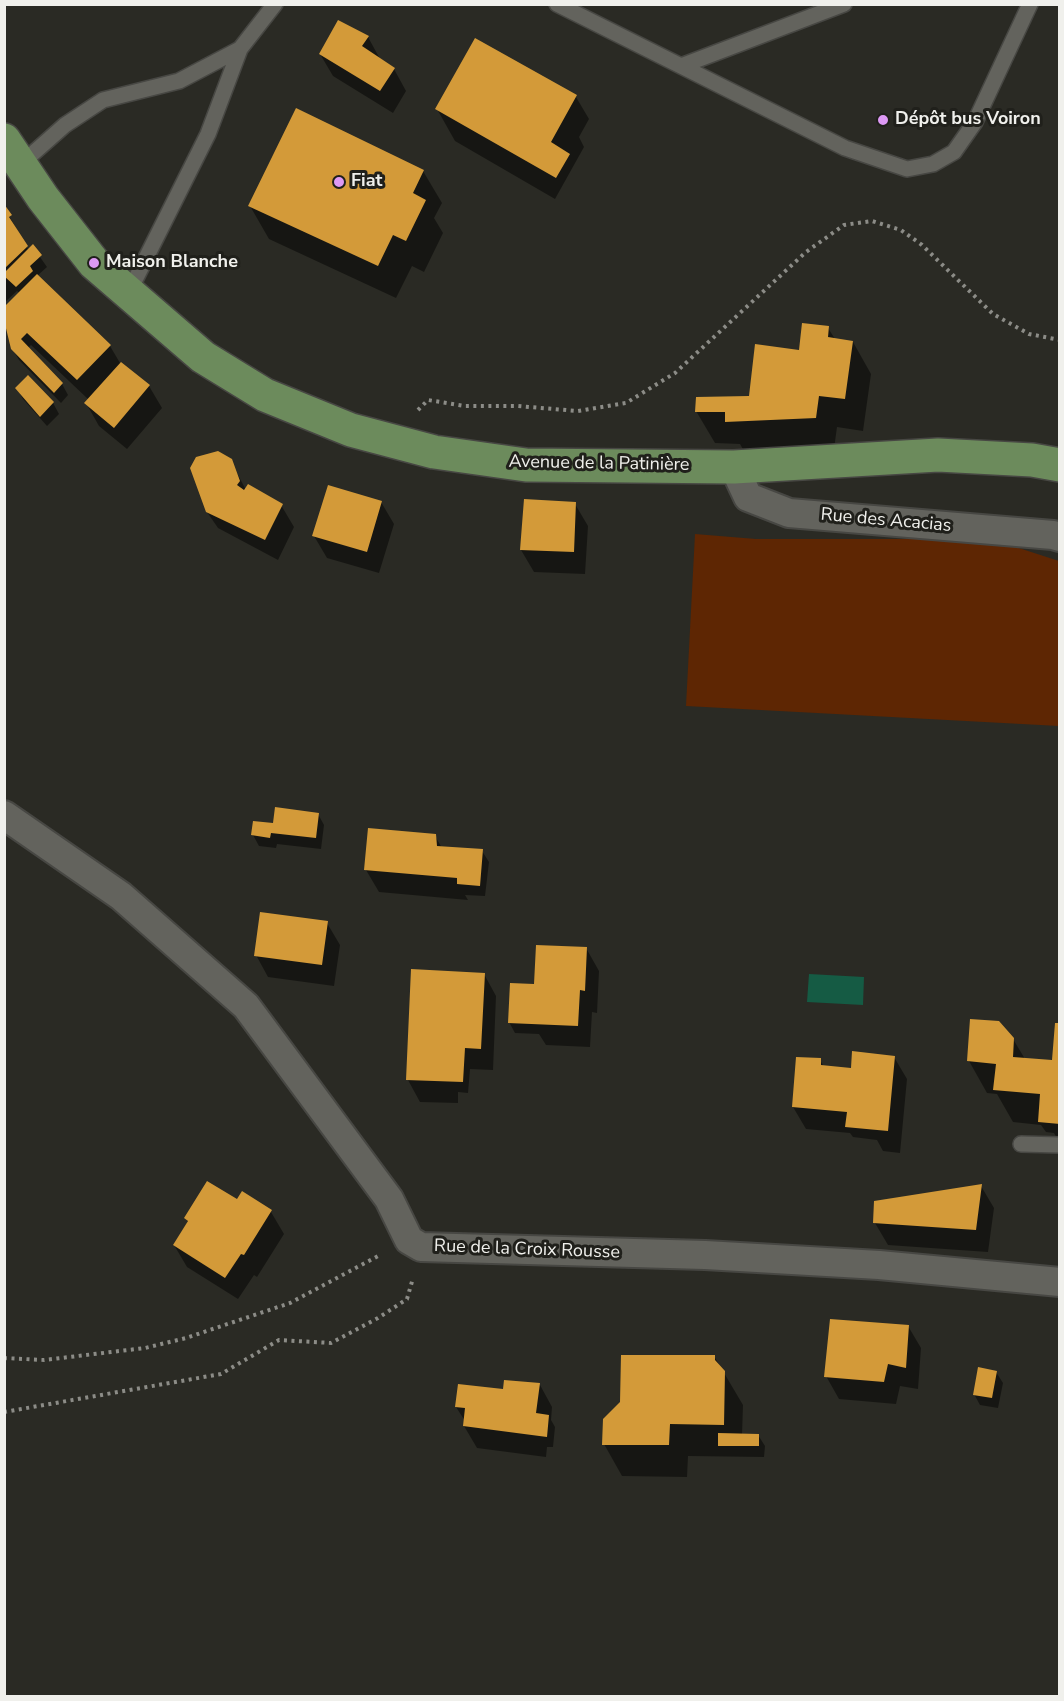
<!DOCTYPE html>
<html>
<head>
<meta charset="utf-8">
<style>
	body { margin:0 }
	#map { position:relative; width:1064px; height:1701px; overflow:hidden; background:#2a2a24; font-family:"Nunito Sans",sans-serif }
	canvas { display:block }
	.frame { position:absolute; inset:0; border:6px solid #f0f0ec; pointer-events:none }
</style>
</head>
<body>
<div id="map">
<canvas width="1064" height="1701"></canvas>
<div class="frame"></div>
</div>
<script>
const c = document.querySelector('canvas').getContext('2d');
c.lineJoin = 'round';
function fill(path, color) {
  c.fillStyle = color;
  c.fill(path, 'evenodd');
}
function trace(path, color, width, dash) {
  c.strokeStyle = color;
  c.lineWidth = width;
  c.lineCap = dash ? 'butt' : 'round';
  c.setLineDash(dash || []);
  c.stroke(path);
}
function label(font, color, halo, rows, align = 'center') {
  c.font = font + ' "Nunito Sans",sans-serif';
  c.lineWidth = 6;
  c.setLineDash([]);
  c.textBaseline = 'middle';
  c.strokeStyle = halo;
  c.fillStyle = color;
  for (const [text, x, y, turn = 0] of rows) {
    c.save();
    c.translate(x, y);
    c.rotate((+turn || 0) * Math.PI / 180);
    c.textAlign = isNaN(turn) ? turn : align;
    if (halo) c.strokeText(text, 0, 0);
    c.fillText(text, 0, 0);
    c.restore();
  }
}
const green = new Path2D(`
	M 695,534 L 756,539 L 991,539 L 1059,561 L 1059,726 L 686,706 Z`);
const water = new Path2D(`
	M 809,974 L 864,977 L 863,1005 L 807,1002 Z`);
const shadow = new Path2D(`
	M 368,37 L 380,59 L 394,69 L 406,91 L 393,113 L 333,76 L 320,54 Z
	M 576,97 L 589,119 L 579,137 L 584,147 L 555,199 L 455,141 L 437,109 Z
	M 423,171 L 442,203 L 434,218 L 443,233 L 424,272 L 412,266 L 396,298 L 269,239 L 250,206 Z
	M 4,207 L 29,251 L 33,247 L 47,267 L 37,276 L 110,346 L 120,363 L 149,386 L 162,408 L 127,449 L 99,426 L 86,403 L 89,400 L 31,345 L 28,348 L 62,384 L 68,395 L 61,403 L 19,360 L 12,348 L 20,293 L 17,291 L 4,303 Z
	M 828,328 L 835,339 L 853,342 L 871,374 L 863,431 L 837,427 L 834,449 L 745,453 L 740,444 L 715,443 L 696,411 L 750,398 Z
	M 17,388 L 53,403 L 59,414 L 47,426 L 23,399 Z
	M 230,460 L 246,490 L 281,505 L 294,527 L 278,560 L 218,528 L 207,512 Z
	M 381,502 L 394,524 L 379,573 L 327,558 L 314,536 Z
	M 575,504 L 588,526 L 585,574 L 534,572 L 521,550 Z
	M 318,814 L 324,825 L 321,849 L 277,844 L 276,848 L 259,846 L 253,835 L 274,824 Z
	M 435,836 L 442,848 L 482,851 L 489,862 L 485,896 L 465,895 L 468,900 L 379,892 L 366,870 Z
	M 327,923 L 340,945 L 334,986 L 268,977 L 256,955 Z
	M 586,948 L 599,971 L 597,1013 L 592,1012 L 590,1047 L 546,1045 L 539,1034 L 515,1033 L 509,1022 L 535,986 Z
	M 484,974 L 496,996 L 493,1070 L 470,1069 L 468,1093 L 458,1092 L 458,1103 L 420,1102 L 408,1080 Z
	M 1060,1024 L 1060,1144 L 1054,1133 L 1046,1132 L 1041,1125 L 1013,1122 L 997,1094 L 987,1093 L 969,1061 L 1013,1039 L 1025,1059 L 1053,1061 Z
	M 894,1057 L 907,1079 L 900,1153 L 883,1151 L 877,1140 L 853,1137 L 850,1133 L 806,1129 L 793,1107 L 820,1060 L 824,1067 L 852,1070 Z
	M 981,1186 L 994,1208 L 988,1252 L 888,1245 L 875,1223 Z
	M 242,1193 L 271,1212 L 284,1234 L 257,1277 L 254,1275 L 238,1299 L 187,1267 L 174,1245 L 188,1223 L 186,1218 L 237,1201 Z
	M 908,1326 L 921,1348 L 918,1389 L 900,1386 L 896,1404 L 839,1399 L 826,1376 Z
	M 714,1356 L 743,1405 L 742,1435 L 758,1435 L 765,1446 L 764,1457 L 688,1456 L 687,1477 L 622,1476 L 604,1444 Z
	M 996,1372 L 1003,1383 L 998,1408 L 980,1405 L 974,1394 Z
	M 540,1385 L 552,1407 L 551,1420 L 555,1427 L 553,1447 L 547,1447 L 546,1457 L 477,1448 L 464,1426 L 465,1421 L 456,1407 L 504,1390 Z`);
const building = new Path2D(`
	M 338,20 L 369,36 L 362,46 L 395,68 L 380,91 L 319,54 Z
	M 475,38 L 577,95 L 551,142 L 570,154 L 556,178 L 435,109 Z
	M 296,108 L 424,170 L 413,193 L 426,200 L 406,241 L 393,235 L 378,266 L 248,206 Z
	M 4,204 L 12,215 L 9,217 L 28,246 L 4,269 Z
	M 33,244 L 42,255 L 30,266 L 33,271 L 16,287 L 4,276 L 4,273 Z
	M 37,274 L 111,345 L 77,380 L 27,333 L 21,339 L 63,383 L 54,393 L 11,349 L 4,320 L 4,307 Z
	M 802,323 L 829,326 L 828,337 L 853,341 L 845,399 L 819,396 L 816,418 L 725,422 L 725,412 L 695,412 L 696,397 L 749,396 L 755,344 L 799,350 Z
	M 121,362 L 150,385 L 114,428 L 84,403 Z
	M 28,375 L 54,402 L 40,417 L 15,388 Z
	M 218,451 L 232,459 L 240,481 L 237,485 L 244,490 L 248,484 L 283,504 L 265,540 L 206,512 L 190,468 L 196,457 Z
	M 328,485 L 382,501 L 367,552 L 312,536 Z
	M 524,499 L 576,502 L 574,552 L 520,550 Z
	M 275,807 L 319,813 L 316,838 L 271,833 L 270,838 L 251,835 L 253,821 L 273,823 Z
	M 368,828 L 436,834 L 437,846 L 483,849 L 480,886 L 457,884 L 457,878 L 364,870 Z
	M 260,912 L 328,921 L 322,965 L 254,956 Z
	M 536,945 L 587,947 L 585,991 L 580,990 L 578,1026 L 508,1023 L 510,983 L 534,984 Z
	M 411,969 L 485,973 L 481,1049 L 465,1048 L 463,1082 L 406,1080 Z
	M 970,1019 L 999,1021 L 1014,1038 L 1013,1057 L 1052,1060 L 1055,1023 L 1060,1023 L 1060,1124 L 1038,1122 L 1040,1094 L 993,1090 L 996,1064 L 967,1061 Z
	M 852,1051 L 895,1056 L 888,1131 L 845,1127 L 847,1112 L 792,1107 L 796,1057 L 821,1058 L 821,1065 L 851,1068 Z
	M 207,1181 L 237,1199 L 242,1191 L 272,1210 L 244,1255 L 241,1254 L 225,1278 L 173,1245 L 188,1221 L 184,1218 Z
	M 982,1184 L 976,1230 L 873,1223 L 874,1201 Z
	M 830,1319 L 909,1325 L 906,1368 L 888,1364 L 884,1382 L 824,1377 Z
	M 621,1355 L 715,1355 L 715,1360 L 725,1371 L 724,1425 L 670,1424 L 669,1445 L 602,1445 L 603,1419 L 620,1402 Z
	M 978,1367 L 997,1371 L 992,1398 L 973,1395 Z
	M 504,1380 L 540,1383 L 536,1413 L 549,1415 L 547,1437 L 463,1426 L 465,1408 L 455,1407 L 458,1384 L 503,1389 Z
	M 718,1433 L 759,1434 L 759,1446 L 718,1446 Z`);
const path = new Path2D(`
	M 418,410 L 428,400 L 465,406 L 518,406 L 578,411 L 626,403 L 675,373 L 806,252 L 844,225 L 872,221 L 901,230 L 922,245 L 993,314 L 1029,334 L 1060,340
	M 4,1358 L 44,1360 L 145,1348 L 186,1338 L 290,1303 L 380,1255
	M 4,1412 L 221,1374 L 279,1340 L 331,1343 L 378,1318 L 407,1299 L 413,1278`);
const lane = new Path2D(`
	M 557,4 L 845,148 L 907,169 L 933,164 L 954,152 L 975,122 L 1030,4
	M 681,66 L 844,4
	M 21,164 L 65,125 L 103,100 L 179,81 L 240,49
	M 128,294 L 208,134 L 240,49 L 275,4
	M 1021,1144 L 1060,1145`);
const street = new Path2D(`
	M 734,467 L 748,497 L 789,513 L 1053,535 L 1060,537
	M 4,815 L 121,896 L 246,1006 L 389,1199 L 409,1240 L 421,1247 L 705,1255 L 879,1265 L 1060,1282`);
const primary = new Path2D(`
	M 4,140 L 43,198 L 94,263 L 203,357 L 265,395 L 351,430 L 434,452 L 526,465 L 734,467 L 938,455 L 1032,460 L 1060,465`);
const markers = [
	[883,120,6,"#dd99f4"],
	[339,182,6,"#dd99f4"],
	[94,263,6,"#dd99f4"]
];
const poiNames = [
	["Dépôt bus Voiron",895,120],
	["Fiat",351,182],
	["Maison Blanche",106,263]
];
const streetNames = [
	["Avenue de la Patinière",599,464,1],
	["Rue des Acacias",886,521,5],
	["Rue de la Croix Rousse",527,1250,2]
];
fill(green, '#5e2603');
fill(water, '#155b44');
fill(shadow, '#0007');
fill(building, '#d39a39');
trace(lane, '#474743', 18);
trace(street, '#474743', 32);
trace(primary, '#474743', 36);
trace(path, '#8c8c87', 4, [3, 4.5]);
trace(lane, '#63635d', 15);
trace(street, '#63635d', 28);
trace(primary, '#6c8b5c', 33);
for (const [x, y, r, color] of markers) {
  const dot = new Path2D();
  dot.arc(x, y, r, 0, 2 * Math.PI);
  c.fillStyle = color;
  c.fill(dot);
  trace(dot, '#20201b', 2);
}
label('bold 18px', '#f0f0ec', '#20201b', poiNames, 'left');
label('18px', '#f0f0ec', '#20201b', streetNames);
</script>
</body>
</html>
